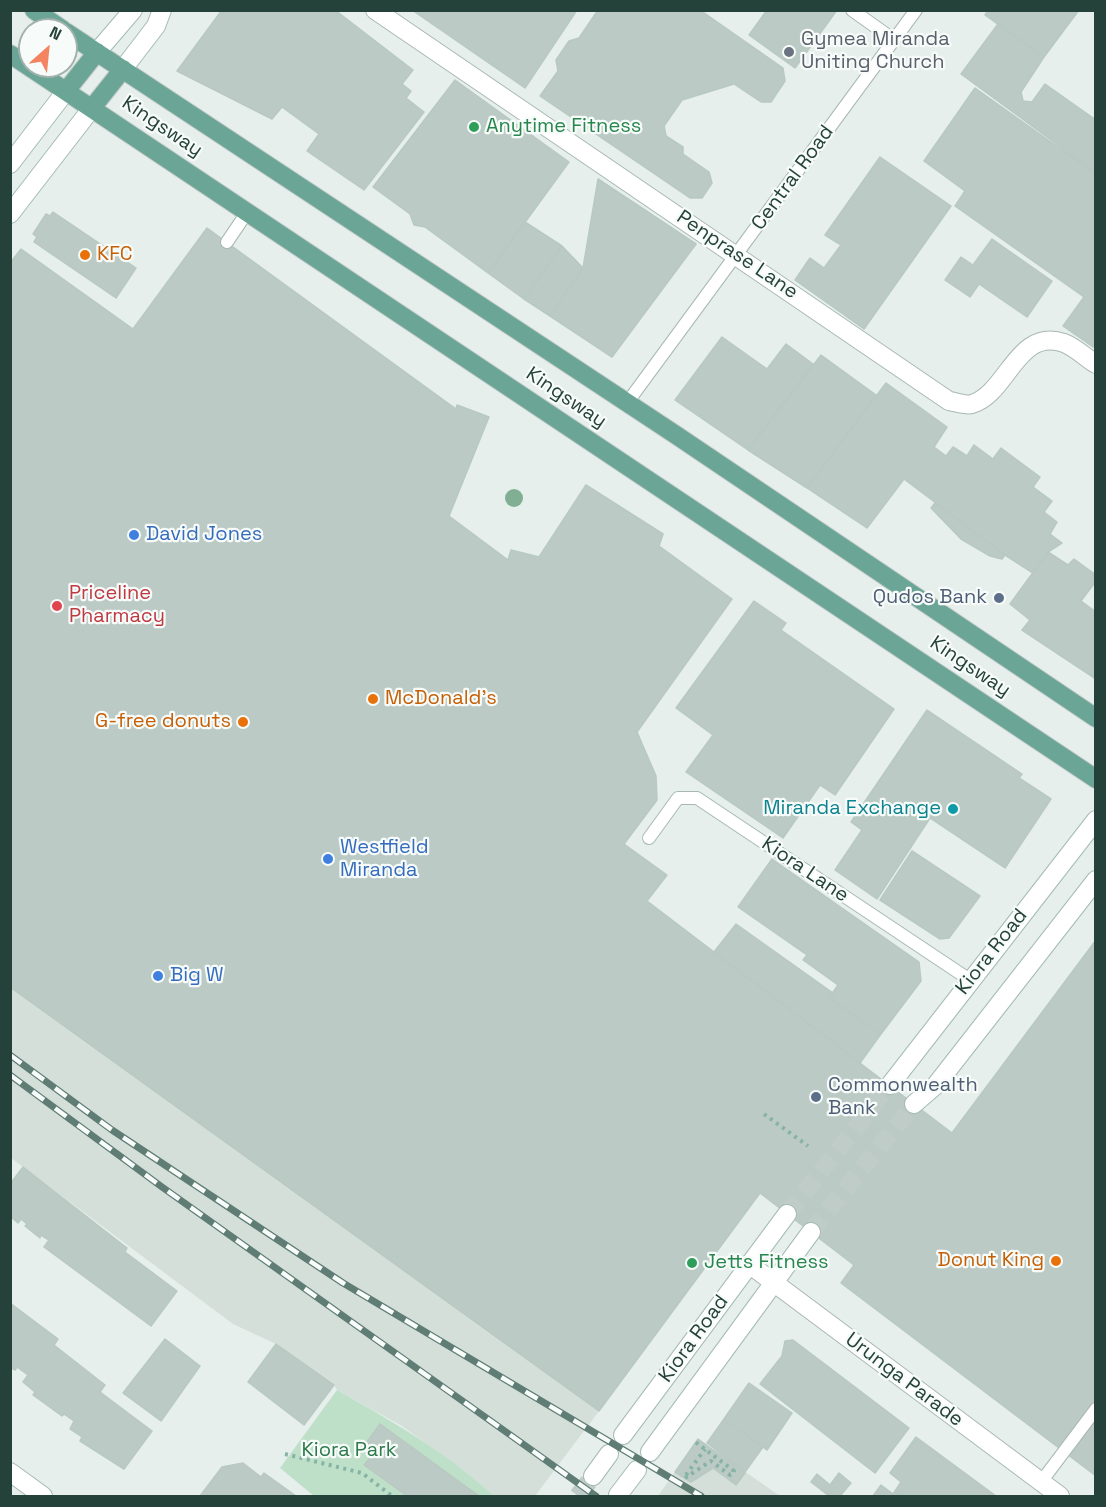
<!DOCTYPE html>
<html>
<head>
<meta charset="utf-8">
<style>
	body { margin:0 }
	#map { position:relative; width:1106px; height:1507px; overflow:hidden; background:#e6efeb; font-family:"Space Grotesk",sans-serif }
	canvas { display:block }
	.frame { position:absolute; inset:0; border:12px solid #24423a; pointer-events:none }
	.north { position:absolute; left:18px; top:18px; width:60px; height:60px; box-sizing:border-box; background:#f7fbf9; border:2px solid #a3b1ad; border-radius:50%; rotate:27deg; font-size:16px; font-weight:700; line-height:24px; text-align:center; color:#24423a }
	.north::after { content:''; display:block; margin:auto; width:21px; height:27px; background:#f4845f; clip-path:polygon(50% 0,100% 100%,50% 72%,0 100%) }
</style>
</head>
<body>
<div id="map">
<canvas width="1106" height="1507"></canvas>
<div class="frame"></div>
<div class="north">N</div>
</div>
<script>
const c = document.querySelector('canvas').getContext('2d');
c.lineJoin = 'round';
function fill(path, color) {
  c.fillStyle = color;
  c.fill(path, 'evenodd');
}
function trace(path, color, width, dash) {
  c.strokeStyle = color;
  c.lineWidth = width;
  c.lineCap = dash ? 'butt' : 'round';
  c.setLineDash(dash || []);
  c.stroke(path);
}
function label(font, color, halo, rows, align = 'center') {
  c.font = font + ' "Space Grotesk",sans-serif';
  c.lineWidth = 4.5;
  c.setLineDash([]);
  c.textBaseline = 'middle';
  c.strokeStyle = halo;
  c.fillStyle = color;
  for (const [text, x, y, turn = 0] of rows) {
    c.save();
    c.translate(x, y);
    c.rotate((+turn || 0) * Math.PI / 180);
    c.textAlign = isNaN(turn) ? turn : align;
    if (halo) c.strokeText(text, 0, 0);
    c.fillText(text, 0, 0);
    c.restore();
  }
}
const built = new Path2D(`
	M 10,987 L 599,1411 L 535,1496 L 494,1496 L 477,1481 L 402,1426 L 337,1390 L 334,1385 L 276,1344 L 233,1324 L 11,1158 Z
	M 698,1439 L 780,1496 L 658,1496 Z`);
const green = new Path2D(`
	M 337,1390 C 392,1421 447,1453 494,1496 L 314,1496 L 280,1468 Z`);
const building = new Path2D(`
	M 222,10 L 335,10 L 413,70 L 402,84 L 411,91 L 406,98 L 424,112 L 364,190 L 307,151 L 319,134 L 282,107 L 272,119 L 177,71 Z
	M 412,10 L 577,10 L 525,88 Z
	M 598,10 L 700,10 L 783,68 L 785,81 L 771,102 L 761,102 L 734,84 L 682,100 L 664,126 L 666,136 L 683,147 L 683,154 L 709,172 L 712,183 L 702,198 L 690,198 L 540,96 L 558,71 L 556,60 L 569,41 L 579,38 Z
	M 767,10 L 837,10 L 795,68 L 749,35 Z
	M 988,10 L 1079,10 L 1044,57 L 985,15 Z
	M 998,24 L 1044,57 L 1021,92 L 1023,101 L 1032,102 L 1045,84 L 1096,120 L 1096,173 L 961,74 Z
	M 455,80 L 569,162 L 488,273 L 425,227 L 414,225 L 410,214 L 373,187 Z
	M 975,88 L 1096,174 L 1096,343 L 1093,347 L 1063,326 L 1084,297 L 955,206 L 965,191 L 924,161 Z
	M 880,157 L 951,206 L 864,329 L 795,280 L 810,258 L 824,268 L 841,245 L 825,235 Z
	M 598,179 L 696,244 L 612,357 L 550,316 L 583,268 Z
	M 53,212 L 136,268 L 116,298 L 34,242 L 37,237 L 33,234 L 46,214 L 50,216 Z
	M 525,222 L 562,246 L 524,299 L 488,273 Z
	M 207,228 L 456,409 L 457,405 L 489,417 L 449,516 L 508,560 L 511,550 L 539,557 L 586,485 L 663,534 L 659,546 L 732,599 L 637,732 L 656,776 L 657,800 L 624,844 L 667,875 L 647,901 L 952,1133 L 1096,940 L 1096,1476 L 841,1283 L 854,1265 L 760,1193 L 599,1411 L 10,987 L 10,263 L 21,249 L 133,329 Z
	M 992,239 L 1052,281 L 1027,317 L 979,284 L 970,297 L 945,280 L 961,257 L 973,265 Z
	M 562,246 L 583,268 L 550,316 L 524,299 Z
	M 722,337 L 767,369 L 786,344 L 813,364 L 748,450 L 675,400 Z
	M 821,355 L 876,395 L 807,488 L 748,450 Z
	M 886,383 L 947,427 L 934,447 L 946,456 L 953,447 L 967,456 L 974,445 L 993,459 L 1001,448 L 1040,477 L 1033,487 L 1052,501 L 1044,512 L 1057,522 L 1050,534 L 1062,543 L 1048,552 L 1033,573 L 1005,555 L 904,479 L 867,528 L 807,488 Z
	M 935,503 L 1005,555 L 1002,559 L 990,556 L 961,539 L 931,508 Z
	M 1048,552 L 1068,565 L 1074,559 L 1096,575 L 1096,581 L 1081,601 L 1096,612 L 1096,679 L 1022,630 L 1030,620 L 1010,604 Z
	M 754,601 L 786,623 L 781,630 L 894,709 L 835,795 L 820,785 L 783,838 L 686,772 L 713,735 L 676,708 Z
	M 927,710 L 1022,774 L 1019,778 L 1051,799 L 1005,868 L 930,818 L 877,899 L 835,870 L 862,830 L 851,822 Z
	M 912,851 L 980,896 L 949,938 L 940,939 L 880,900 Z
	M 772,859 L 919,962 L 921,981 L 881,1034 L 829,998 L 838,985 L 803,960 L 807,955 L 738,907 Z
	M 736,924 L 833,993 L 829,998 L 881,1034 L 860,1063 L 714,952 Z
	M 23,1167 L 127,1248 L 125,1252 L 177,1291 L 151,1326 L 44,1247 L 49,1240 L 41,1235 L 40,1238 L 25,1226 L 27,1224 L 21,1219 L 18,1223 L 10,1216 L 10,1184 Z
	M 10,1303 L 58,1339 L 54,1345 L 105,1385 L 100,1392 L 152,1431 L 124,1469 L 80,1441 L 82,1437 L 70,1429 L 74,1421 L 64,1414 L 62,1416 L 33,1395 L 35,1392 L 23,1382 L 28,1375 L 17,1367 L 15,1370 L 10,1367 Z
	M 165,1339 L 200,1366 L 161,1421 L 123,1393 Z
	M 793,1340 L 909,1428 L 875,1473 L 760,1384 L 782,1356 L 785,1341 Z
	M 276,1344 L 334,1385 L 304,1425 L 248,1382 Z
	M 749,1383 L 792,1413 L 767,1450 L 724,1419 Z
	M 724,1419 L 763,1447 L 745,1472 L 707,1443 Z
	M 380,1424 L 479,1496 L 407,1496 L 364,1465 L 374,1453 L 364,1446 Z
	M 916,1437 L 996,1496 L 873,1496 L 881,1485 L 893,1494 L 901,1482 L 890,1473 Z
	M 698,1439 L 745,1473 L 736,1485 L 713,1468 L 691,1482 L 675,1472 Z
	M 243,1463 L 261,1477 L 264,1473 L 296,1496 L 200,1496 L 222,1467 Z
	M 839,1473 L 851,1483 L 840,1496 L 829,1496 L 811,1482 L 817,1474 L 830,1485 Z`);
const secondaryTunnel = new Path2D(`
	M 787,1214 L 890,1085
	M 811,1232 L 914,1104
	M 578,1496 L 593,1476`);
const path = new Path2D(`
	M 764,1114 L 808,1146
	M 285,1454 L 362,1473 L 392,1496
	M 686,1475 L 705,1449
	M 685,1478 L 711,1461 L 730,1475 L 734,1471 L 694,1441`);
const lane = new Path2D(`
	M 852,10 L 894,40
	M 227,242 L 248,211
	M 627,403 L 916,10
	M 649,838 L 678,798 L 697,798 L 970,980
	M 1041,1482 L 1096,1409`);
const street = new Path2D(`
	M 375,10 L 949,401 C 956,402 966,406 972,404 C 1008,393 1017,327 1064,343 C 1075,347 1086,358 1096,364
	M 749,1264 L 1060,1496
	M 10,1472 L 43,1496`);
const secondary = new Path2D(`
	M 97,52 L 133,10
	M 123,69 L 156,26 L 162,10
	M 10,164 L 66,91
	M 10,214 L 92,108
	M 890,1085 L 1096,820
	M 914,1104 L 936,1085 L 1096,880
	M 623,1435 L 787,1214
	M 650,1452 L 811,1232
	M 593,1476 L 609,1454
	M 618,1495 L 637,1470`);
const primary = new Path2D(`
	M 34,10 L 63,30
	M 66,32 L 676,435 L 1096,718
	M 10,54 L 1096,779
	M 66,91 L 97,52
	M 92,108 L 123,69`);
const rail = new Path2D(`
	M 10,1055 L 112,1130 L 343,1283 L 701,1496
	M 10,1075 L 162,1187 L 596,1496`);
const trees = [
	[514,498]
];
const markers = [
	[789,52,6,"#6b7280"],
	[474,127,6,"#2e9e5b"],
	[85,255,6,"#e8710a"],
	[134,535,6,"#3f7fe0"],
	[999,598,6,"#5c6f8a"],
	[57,606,6,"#e0444e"],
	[373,699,6,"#e8710a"],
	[243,722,6,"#e8710a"],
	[953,809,6,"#0f9aa8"],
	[328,859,6,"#3f7fe0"],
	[158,976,6,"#3f7fe0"],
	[816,1097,6,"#5c6f8a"],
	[1056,1261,6,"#e8710a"],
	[692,1263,6,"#2e9e5b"]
];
const worshipNames = [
	["Gymea Miranda",801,40],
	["Uniting Church",801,63]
];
const streetNames = [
	["Kingsway",162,127,34],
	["Central Road",793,178,-54],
	["Penprase Lane",737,255,34],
	["Kingsway",566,398,34],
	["Kingsway",970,667,34],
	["Kiora Lane",805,870,34],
	["Kiora Road",992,952,-52],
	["Kiora Road",694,1339,-54],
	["Urunga Parade",904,1380,37]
];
const leisureNames = [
	["Anytime Fitness",486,127],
	["Jetts Fitness",704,1263]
];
const foodNames = [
	["KFC",97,255],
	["McDonald's",385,699],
	["G-free donuts",231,722,"right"],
	["Donut King",1044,1261,"right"]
];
const shopNames = [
	["David Jones",146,535],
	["Westfield",340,848],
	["Miranda",340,871],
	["Big W",170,976]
];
const healthNames = [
	["Priceline",69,594],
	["Pharmacy",69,617]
];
const serviceNames = [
	["Qudos Bank",987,598],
	["Commonwealth",828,1086,"left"],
	["Bank",828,1109,"left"]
];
const cultureNames = [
	["Miranda Exchange",941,809]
];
const parkNames = [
	["Kiora Park",349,1451]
];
fill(built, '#d4dfda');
fill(green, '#bfe0c8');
fill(building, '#bbcac4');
trace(building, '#b8c9c2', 1.5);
trace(secondaryTunnel, '#bfccc8', 18, [18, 9]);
trace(lane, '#a8b8b2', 14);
trace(street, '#a8b8b2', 20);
trace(secondary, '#a4bbb3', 20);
trace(primary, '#c2cac8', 20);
trace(path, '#86b3a5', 4, [3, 4.5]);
trace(lane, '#fff', 12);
trace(street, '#fff', 18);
trace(secondary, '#fff', 18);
trace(primary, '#6aa596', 18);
trace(rail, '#5f7d75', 7);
trace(rail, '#f7fbf9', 4.5, [14]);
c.fillStyle = '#80af93';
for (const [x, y] of trees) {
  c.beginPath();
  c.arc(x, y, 9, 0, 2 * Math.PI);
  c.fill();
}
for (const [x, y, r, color] of markers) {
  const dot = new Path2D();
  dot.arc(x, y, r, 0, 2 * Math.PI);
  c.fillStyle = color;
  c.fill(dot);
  trace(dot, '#f7fbf9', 2);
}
label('20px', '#5b616d', '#f7fbf9', worshipNames, 'left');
label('20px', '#24423a', '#f7fbf9', streetNames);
label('20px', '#27864d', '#f7fbf9', leisureNames, 'left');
label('20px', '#c56008', '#f7fbf9', foodNames, 'left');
label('20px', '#366cbe', '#f7fbf9', shopNames, 'left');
label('20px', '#be3a42', '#f7fbf9', healthNames, 'left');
label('20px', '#4e5e75', '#f7fbf9', serviceNames, 'right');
label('20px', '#0d838f', '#f7fbf9', cultureNames, 'right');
label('20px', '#2d7a4b', '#f7fbf9', parkNames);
</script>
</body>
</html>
